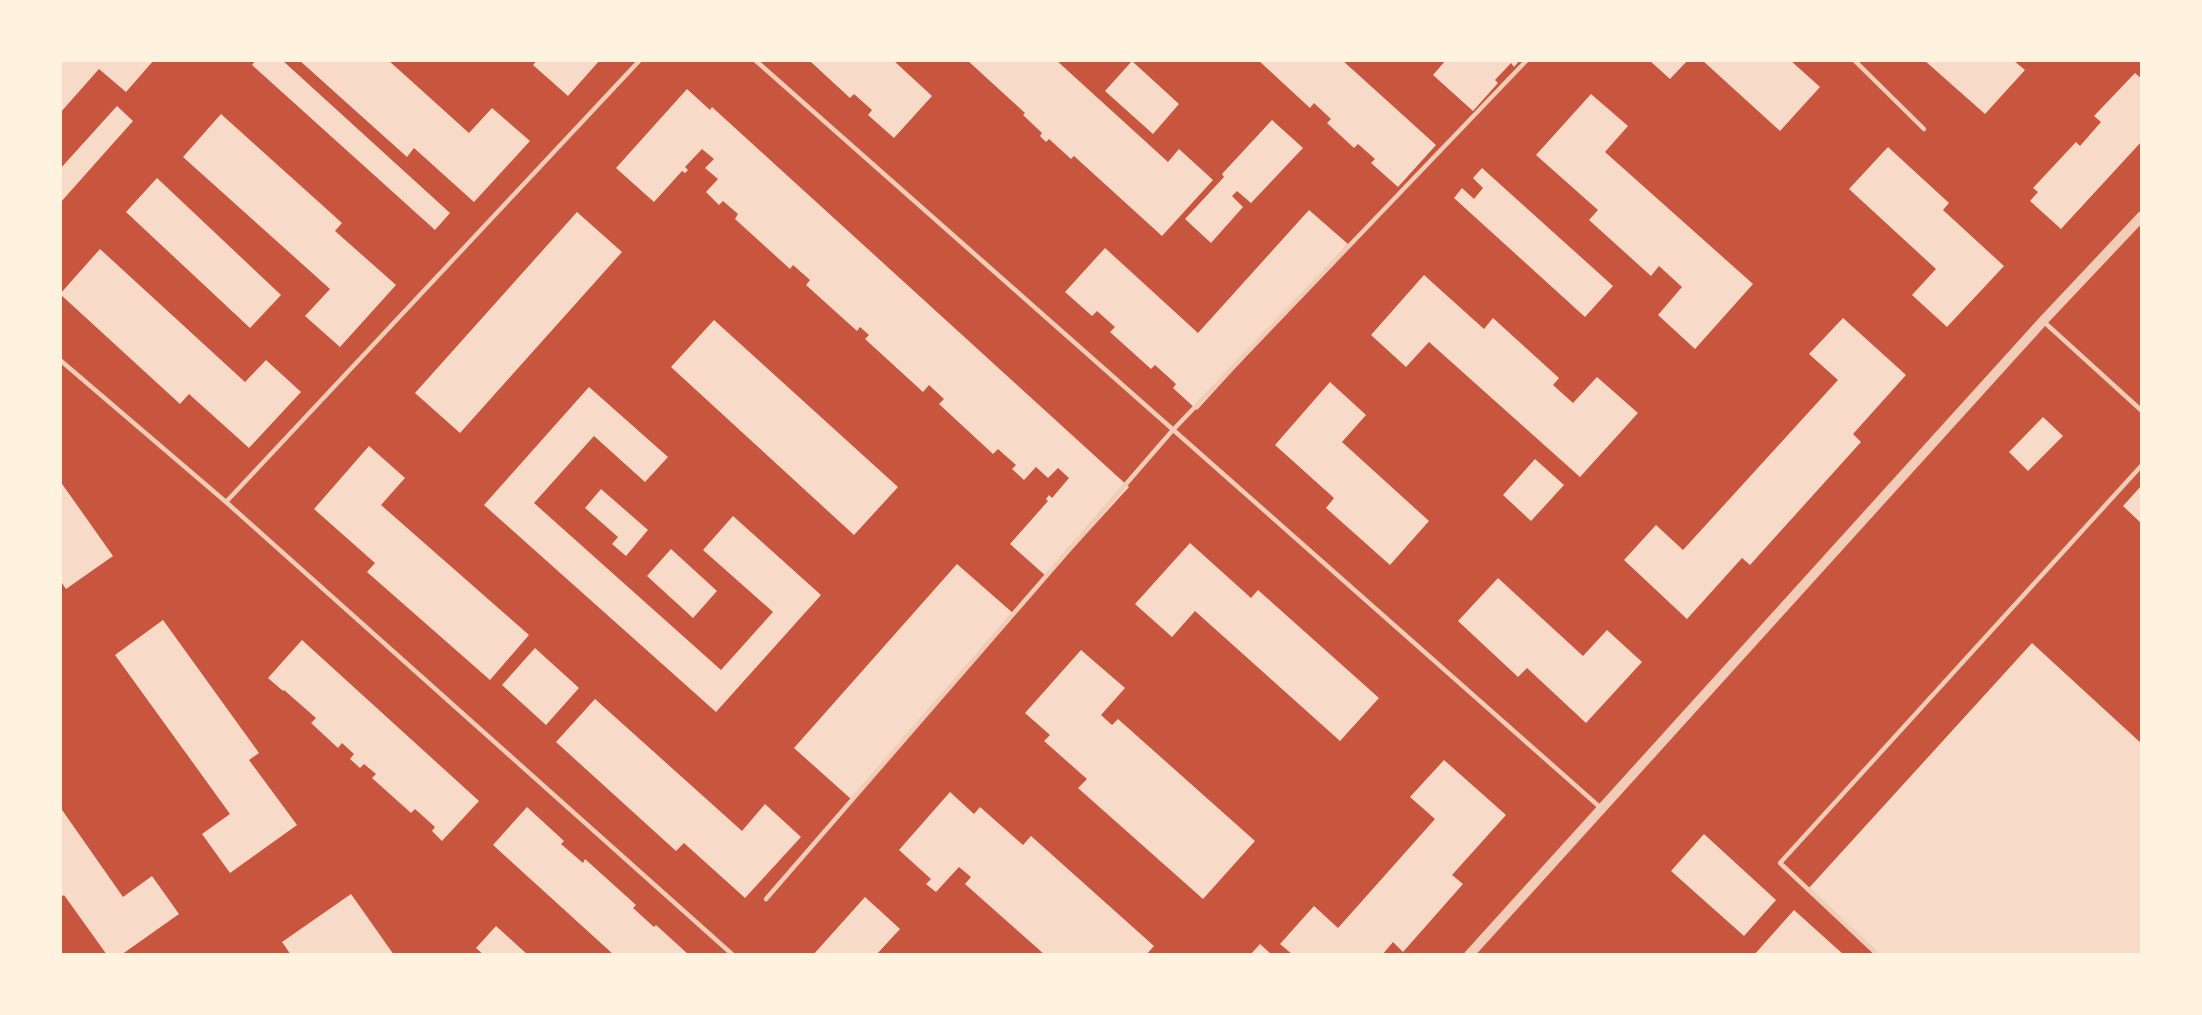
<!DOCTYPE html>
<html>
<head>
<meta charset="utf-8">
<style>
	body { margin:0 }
	#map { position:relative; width:2202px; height:1015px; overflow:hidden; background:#c8553d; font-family:Quicksand,sans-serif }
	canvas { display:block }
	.frame { position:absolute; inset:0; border:62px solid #fff3e0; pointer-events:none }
</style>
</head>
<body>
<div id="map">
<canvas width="2202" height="1015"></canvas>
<div class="frame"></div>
</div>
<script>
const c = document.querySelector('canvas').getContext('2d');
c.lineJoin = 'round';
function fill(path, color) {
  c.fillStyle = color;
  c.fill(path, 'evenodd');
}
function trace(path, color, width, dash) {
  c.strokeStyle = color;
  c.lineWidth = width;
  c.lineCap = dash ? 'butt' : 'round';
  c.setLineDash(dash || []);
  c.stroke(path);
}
const building = new Path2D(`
	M 60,60 L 154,60 L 126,92 L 99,69 L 60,113 Z
	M 256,60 L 282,60 L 450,213 L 435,230 L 252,65 Z
	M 299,60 L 388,60 L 469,133 L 492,108 L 530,141 L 474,202 L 414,148 L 407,157 Z
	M 537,60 L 600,60 L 568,96 L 533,65 Z
	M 812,60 L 893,60 L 932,96 L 894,138 L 868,115 L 872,110 L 854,94 L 850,98 L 811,62 Z
	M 967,60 L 1056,60 L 1168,162 L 1179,149 L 1213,180 L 1162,236 L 1074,156 L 1071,159 L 1049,139 L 1046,142 L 1040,136 L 1042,133 L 1023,115 L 1025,113 Z
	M 1258,60 L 1342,60 L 1436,145 L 1398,187 L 1371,163 L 1375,159 L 1358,144 L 1354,148 L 1327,123 L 1331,119 L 1314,103 L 1310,108 Z
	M 1446,60 L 1520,60 L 1514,67 L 1511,63 L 1495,80 L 1498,83 L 1473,111 L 1433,75 Z
	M 1649,60 L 1688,60 L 1670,79 Z
	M 1702,60 L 1790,60 L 1820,87 L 1780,131 Z
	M 1924,60 L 2013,60 L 2025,70 L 1985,114 Z
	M 1132,61 L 1179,104 L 1153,134 L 1105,91 Z
	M 2135,73 L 2142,79 L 2142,141 L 2061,229 L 2030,201 L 2038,192 L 2033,188 L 2076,142 L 2080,146 L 2101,122 L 2094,116 Z
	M 687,89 L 710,110 L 712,107 L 1129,487 L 1047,577 L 1010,544 L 1048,501 L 1046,499 L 1049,495 L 1052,498 L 1069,478 L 1058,468 L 1048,478 L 1036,467 L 1024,480 L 1012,469 L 1016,465 L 998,449 L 993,454 L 939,404 L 944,399 L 929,385 L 923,392 L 865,339 L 869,335 L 860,327 L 857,331 L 806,285 L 810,280 L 793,265 L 790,269 L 735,219 L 738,214 L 723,201 L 719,205 L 706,192 L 718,179 L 705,168 L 714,159 L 702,149 L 685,167 L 688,170 L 685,173 L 682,171 L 654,202 L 616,168 Z
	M 1591,94 L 1628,126 L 1605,152 L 1753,284 L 1695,349 L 1658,315 L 1682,287 L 1659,266 L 1651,276 L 1589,220 L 1598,210 L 1536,155 Z
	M 117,106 L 133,121 L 60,203 L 60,169 Z
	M 221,114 L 342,223 L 335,231 L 396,285 L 340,347 L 305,316 L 330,289 L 183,157 Z
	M 1272,120 L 1303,148 L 1251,203 L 1237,191 L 1232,196 L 1243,207 L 1211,243 L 1185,219 L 1224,177 L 1222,174 Z
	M 1888,147 L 1949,203 L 1943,210 L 2004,266 L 1947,327 L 1912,295 L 1936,269 L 1849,189 Z
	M 1482,168 L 1613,286 L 1585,317 L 1454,198 L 1462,188 L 1474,199 L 1483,188 L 1473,178 Z
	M 157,178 L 281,295 L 250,328 L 126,212 Z
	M 1309,210 L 1348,244 L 1197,410 L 1173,388 L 1176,384 L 1155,365 L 1151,369 L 1110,332 L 1115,327 L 1097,311 L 1092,316 L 1065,292 L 1105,248 L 1198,333 Z
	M 577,212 L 622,252 L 460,433 L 415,393 Z
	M 100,249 L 245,382 L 266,360 L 301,392 L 249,448 L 189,394 L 180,404 L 60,294 Z
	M 1424,275 L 1484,329 L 1493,318 L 1559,378 L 1553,385 L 1573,403 L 1597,377 L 1638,413 L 1580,477 L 1429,342 L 1406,367 L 1371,335 Z
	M 1843,318 L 1906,375 L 1853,434 L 1861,442 L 1750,565 L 1742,558 L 1687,619 L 1624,560 L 1656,525 L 1683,550 L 1838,380 L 1809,354 Z
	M 714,320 L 898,487 L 854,535 L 671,367 Z
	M 1330,382 L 1366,415 L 1342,442 L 1429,521 L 1390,565 L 1326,508 L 1334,498 L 1275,445 Z
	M 589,387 L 668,457 L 645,482 L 594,436 L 534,503 L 721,670 L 773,612 L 703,550 L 733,516 L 821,595 L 716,712 L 484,505 Z
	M 2043,417 L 2063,436 L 2028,471 L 2009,452 Z
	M 369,446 L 405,478 L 381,505 L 529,635 L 490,680 L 367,572 L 375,563 L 314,509 Z
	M 1535,459 L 1564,485 L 1531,521 L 1503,495 Z
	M 60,481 L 113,556 L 66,589 L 60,580 Z
	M 2142,485 L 2142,524 L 2123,506 Z
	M 601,489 L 648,530 L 626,556 L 612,544 L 618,537 L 585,508 Z
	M 1190,543 L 1251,598 L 1258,590 L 1379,698 L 1340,741 L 1195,611 L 1172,637 L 1135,604 Z
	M 671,549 L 717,591 L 693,618 L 647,576 Z
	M 957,564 L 1014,614 L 851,799 L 794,748 Z
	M 1498,578 L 1583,656 L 1607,630 L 1642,662 L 1586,723 L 1527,668 L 1518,677 L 1458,621 Z
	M 163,620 L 259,753 L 249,760 L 297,825 L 230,873 L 202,834 L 230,814 L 115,655 Z
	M 302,640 L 479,801 L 442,841 L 432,831 L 435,827 L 415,809 L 411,813 L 372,778 L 376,774 L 364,764 L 360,768 L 350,759 L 354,754 L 342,743 L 338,748 L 311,723 L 316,718 L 284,690 L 283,691 L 268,678 Z
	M 2032,643 L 2142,744 L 2142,955 L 1879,955 L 1808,889 Z
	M 535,648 L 579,688 L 546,725 L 502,685 Z
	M 1081,650 L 1125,688 L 1101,715 L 1112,725 L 1118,719 L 1255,841 L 1203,899 L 1078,788 L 1087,779 L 1044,741 L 1050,735 L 1025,713 Z
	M 595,699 L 742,831 L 765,804 L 801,837 L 745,898 L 684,843 L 676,851 L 556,742 Z
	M 1444,760 L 1506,815 L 1452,875 L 1463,884 L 1403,952 L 1393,942 L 1382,955 L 1293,955 L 1280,944 L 1314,906 L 1338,928 L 1435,819 L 1410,797 Z
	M 950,792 L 974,814 L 980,807 L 1023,845 L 1031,836 L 1154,946 L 1146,955 L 1045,955 L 965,884 L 971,877 L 959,867 L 936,892 L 926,884 L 931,879 L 899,850 Z
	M 60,807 L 123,897 L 152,876 L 179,914 L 121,955 L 107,955 L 64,895 L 60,898 Z
	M 527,807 L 564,841 L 561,844 L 583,863 L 585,859 L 636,905 L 633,908 L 654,927 L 656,925 L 689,955 L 614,955 L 493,845 Z
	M 1704,834 L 1776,900 L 1744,936 L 1671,871 Z
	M 351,894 L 394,955 L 291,955 L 282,942 Z
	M 865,897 L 900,929 L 876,955 L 813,955 Z
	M 1794,910 L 1844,955 L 1754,955 Z
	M 496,926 L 528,955 L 484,955 L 476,948 Z
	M 1260,944 L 1272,955 L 1250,955 Z`);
const service = new Path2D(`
	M 755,60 L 1602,809
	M 1854,60 L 1924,129
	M 2043,321 L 2142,411
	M 60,360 L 226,502 L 733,955
	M 226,502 L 640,60
	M 766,899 L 1172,431 L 1527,60
	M 1878,955 L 1780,863 L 2142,465`);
const tertiary = new Path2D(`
	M 1469,955 L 2043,321 L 2142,216`);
fill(building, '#f7dbc8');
trace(service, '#f1ccb7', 4.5);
trace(tertiary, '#f1ccb7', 10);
</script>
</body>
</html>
